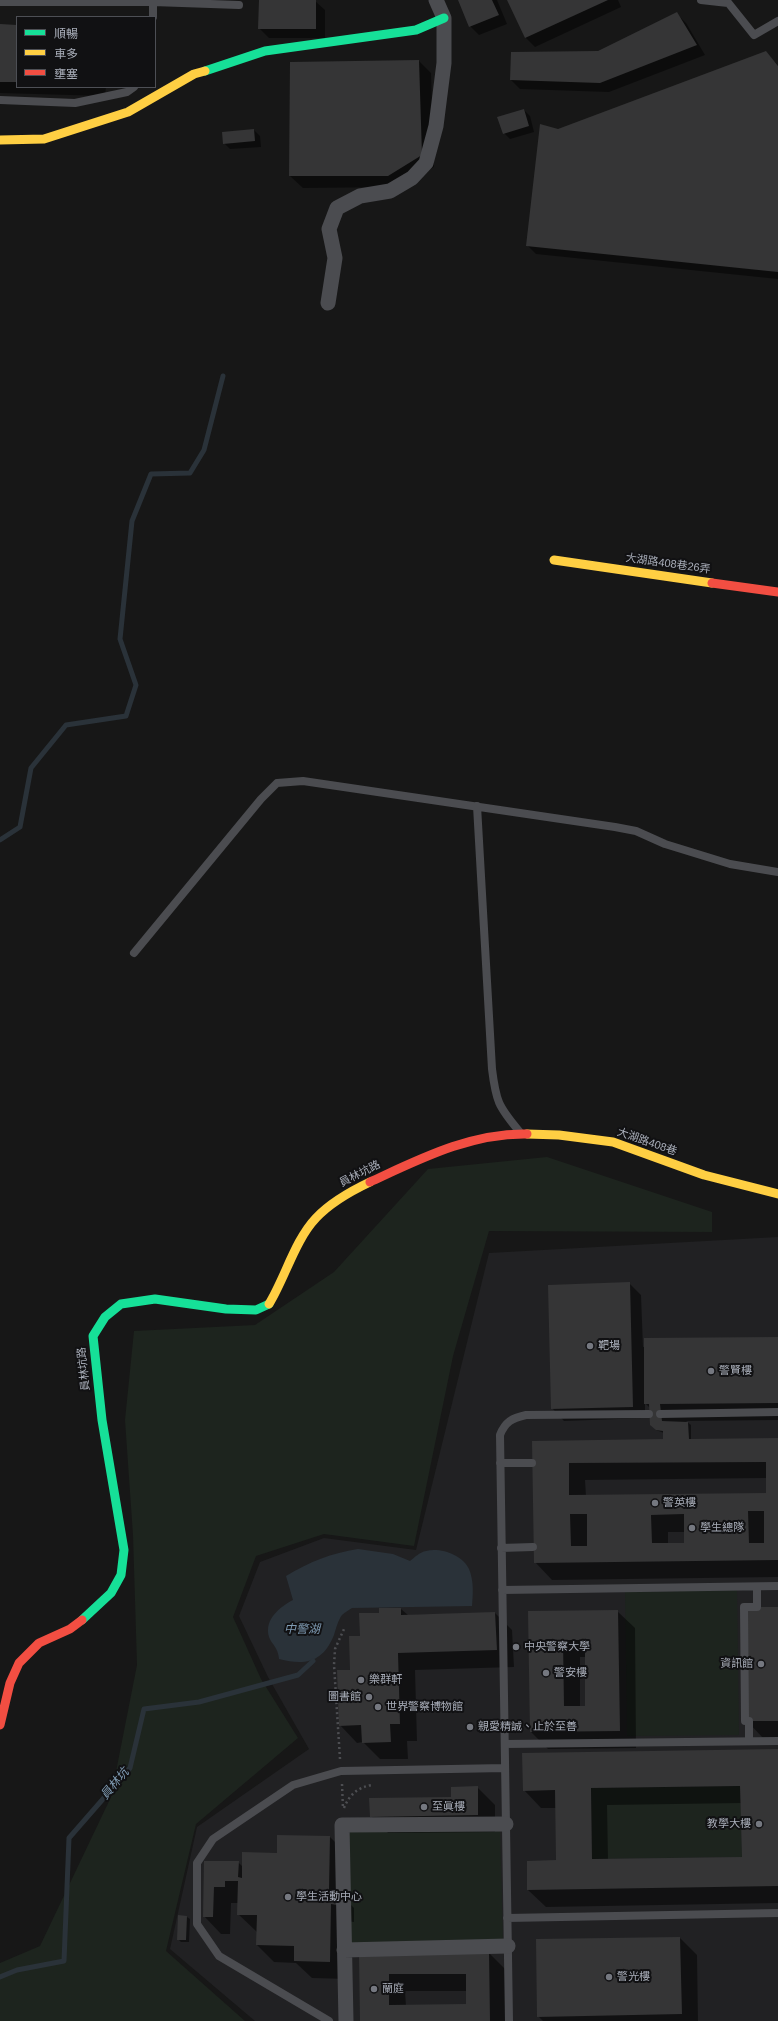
<!DOCTYPE html>
<html>
<head>
<meta charset="utf-8">
<style>
	body { margin:0 }
	#map { position:relative; width:778px; height:2021px; overflow:hidden; background:#171717; font-family:Helvetica,"Noto Sans TC",sans-serif }
	canvas { display:block }
	.legend { position:absolute; left:16px; top:16px; width:140px; height:72px; box-sizing:border-box; background:#111113; border:1px solid #4d4f55; margin:0; padding:5px 7px; list-style:none; font-size:12px; color:#a8adb8 }
	.legend li { display:flex; align-items:center; gap:8px; height:20px }
	.legend b { width:20px; border:1px solid #4d4f55 }
</style>
</head>
<body>
<div id="map">
<canvas width="778" height="2021"></canvas>
<ul class="legend">
<li><b style="height:5px;background:#16e098"></b>順暢</li>
<li><b style="height:5px;background:#ffcf43"></b>車多</li>
<li><b style="height:5px;background:#f24e42"></b>壅塞</li>
</ul>
</div>
<script>
const c = document.querySelector('canvas').getContext('2d');
c.lineJoin = 'round';
function fill(path, color) {
  c.fillStyle = color;
  c.fill(path, 'evenodd');
}
function trace(path, color, width, dash) {
  c.strokeStyle = color;
  c.lineWidth = width;
  c.lineCap = dash ? 'butt' : 'round';
  c.setLineDash(dash || []);
  c.stroke(path);
}
function label(font, color, halo, rows, align = 'center') {
  c.font = font + ' Helvetica,"Noto Sans TC",sans-serif';
  c.lineWidth = 4;
  c.setLineDash([]);
  c.textBaseline = 'middle';
  c.strokeStyle = halo;
  c.fillStyle = color;
  for (const [text, x, y, turn = 0] of rows) {
    c.save();
    c.translate(x, y);
    c.rotate((+turn || 0) * Math.PI / 180);
    c.textAlign = isNaN(turn) ? turn : align;
    if (halo) c.strokeText(text, 0, 0);
    c.fillText(text, 0, 0);
    c.restore();
  }
}
const built = new Path2D(`
	M 778,1237 L 778,2021 L 255,2021 L 170,1949 L 197,1827 L 309,1749 L 268,1677 L 239,1616 L 260,1562 L 324,1538 L 416,1550 L 489,1253 Z`);
const green = new Path2D(`
	M 547,1157 L 712,1212 L 712,1232 L 489,1231 L 453,1356 L 414,1546 L 324,1534 L 256,1556 L 233,1617 L 261,1679 L 298,1738 L 196,1824 L 166,1951 L 245,2021 L 0,2021 L 0,1963 L 40,1946 L 111,1797 L 137,1665 L 133,1535 L 125,1420 L 134,1331 L 255,1325 L 334,1272 L 428,1169 Z
	M 737,1590 L 739,1735 L 627,1736 L 625,1592 Z
	M 740,1786 L 742,1857 L 592,1859 L 591,1788 Z
	M 500,1829 L 503,1941 L 351,1944 L 349,1832 Z`);
const water = new Path2D(`
	M 358,1549 L 393,1554 L 410,1561 C 415,1557 420,1552 426,1551 C 440,1547 463,1555 469,1569 C 474,1581 473,1594 472,1606 L 352,1608 C 349,1610 345,1612 342,1615 C 338,1620 336,1629 334,1635 C 323,1662 306,1666 279,1659 C 278,1647 272,1645 269,1637 C 264,1619 280,1607 293,1600 L 286,1576 C 309,1562 332,1553 358,1549 Z`);
const shadow = new Path2D(`
	M 459,0 L 497,0 L 507,24 L 479,35 L 470,26 Z
	M 508,0 L 618,0 L 621,7 L 535,47 L 526,38 Z
	M 315,1 L 325,10 L 325,38 L 269,38 L 259,28 Z
	M 677,14 L 686,23 L 705,55 L 609,92 L 520,89 L 511,80 L 512,53 L 598,52 Z
	M 0,25 L 17,26 L 17,87 L 106,87 L 105,96 L 0,93 Z
	M 419,61 L 431,73 L 434,167 L 400,187 L 303,188 L 290,176 L 291,63 Z
	M 775,62 L 778,66 L 778,279 L 536,254 L 527,245 L 559,130 Z
	M 524,110 L 530,116 L 534,132 L 510,139 L 504,133 Z
	M 254,130 L 260,136 L 261,147 L 230,149 L 224,143 Z
	M 629,1283 L 641,1295 L 643,1347 L 778,1338 L 778,1420 L 686,1421 L 691,1425 L 691,1440 L 778,1439 L 778,1577 L 552,1580 L 535,1562 L 533,1442 L 664,1440 L 664,1433 L 656,1430 L 650,1408 L 645,1403 L 645,1418 L 564,1421 L 552,1408 ZM 767,1478 L 767,1494 L 586,1496 L 585,1480 ZM 668,1532 L 685,1532 L 685,1544 L 668,1544 Z
	M 778,1608 L 778,1738 L 763,1738 L 746,1720 Z
	M 401,1609 L 408,1615 L 495,1613 L 512,1630 L 514,1667 L 415,1670 L 417,1741 L 407,1741 L 408,1759 L 380,1759 L 363,1742 L 357,1743 L 340,1725 L 351,1670 L 361,1637 L 380,1614 Z
	M 617,1611 L 635,1628 L 636,1748 L 548,1749 L 531,1732 L 529,1612 ZM 580,1657 L 586,1657 L 586,1707 L 580,1707 Z
	M 778,1750 L 778,1903 L 546,1907 L 528,1890 L 557,1861 L 556,1808 L 541,1808 L 524,1790 ZM 742,1803 L 743,1858 L 608,1860 L 607,1805 Z
	M 477,1787 L 495,1805 L 495,1832 L 388,1833 L 371,1816 L 452,1798 Z
	M 330,1837 L 347,1854 L 346,1900 L 354,1908 L 354,1922 L 347,1921 L 347,1979 L 312,1978 L 296,1963 L 274,1962 L 257,1945 L 257,1932 L 238,1914 L 239,1903 L 231,1903 L 230,1934 L 221,1934 L 204,1916 L 205,1862 L 238,1862 L 243,1867 Z
	M 179,1916 L 187,1917 L 190,1919 L 189,1942 L 181,1942 L 178,1939 Z
	M 680,1938 L 697,1955 L 698,2021 L 543,2021 L 538,2016 Z
	M 488,1952 L 505,1969 L 507,2021 L 361,2021 L 360,1955 ZM 405,1991 L 467,1991 L 468,2005 L 406,2006 Z`);
const stream = new Path2D(`
	M 0,840 L 20,827 L 31,768 L 66,725 L 126,716 L 136,685 L 120,639 L 132,521 L 151,474 L 190,473 L 204,450 L 223,376
	M 0,1977 L 17,1970 L 64,1961 L 69,1838 L 130,1768 L 144,1709 L 199,1702 L 298,1675 L 313,1661`);
const building = new Path2D(`
	M 259,0 L 316,0 L 316,29 L 258,29 Z
	M 458,0 L 492,0 L 499,15 L 469,27 Z
	M 507,0 L 608,0 L 525,38 Z
	M 677,12 L 697,45 L 600,83 L 510,80 L 511,52 L 598,51 Z
	M 0,24 L 17,25 L 17,82 L 0,82 Z
	M 766,51 L 778,66 L 778,272 L 526,246 L 540,124 L 558,129 Z
	M 419,60 L 422,155 L 388,176 L 289,176 L 290,62 Z
	M 524,109 L 529,126 L 503,134 L 497,117 Z
	M 254,129 L 255,141 L 223,144 L 222,132 Z
	M 630,1282 L 633,1407 L 551,1409 L 548,1285 Z
	M 778,1337 L 778,1403 L 660,1404 L 662,1421 L 688,1422 L 689,1439 L 778,1438 L 778,1560 L 534,1563 L 532,1441 L 663,1439 L 663,1431 L 656,1430 L 650,1425 L 649,1404 L 644,1404 L 644,1338 ZM 766,1462 L 766,1493 L 569,1495 L 569,1463 ZM 748,1511 L 764,1511 L 764,1543 L 749,1543 ZM 570,1514 L 587,1514 L 587,1546 L 571,1546 ZM 684,1514 L 684,1543 L 652,1543 L 651,1515 Z
	M 744,1607 L 778,1607 L 778,1721 L 745,1721 Z
	M 379,1608 L 401,1608 L 401,1615 L 495,1612 L 497,1650 L 398,1653 L 400,1724 L 390,1724 L 391,1742 L 362,1743 L 361,1725 L 339,1726 L 337,1670 L 350,1670 L 349,1636 L 360,1636 L 359,1613 L 379,1613 Z
	M 618,1610 L 620,1731 L 530,1732 L 528,1611 ZM 563,1640 L 585,1640 L 585,1706 L 564,1706 Z
	M 778,1749 L 778,1886 L 527,1890 L 527,1861 L 556,1860 L 555,1790 L 523,1791 L 522,1753 ZM 740,1786 L 742,1857 L 592,1859 L 591,1788 Z
	M 478,1786 L 478,1815 L 370,1817 L 369,1798 L 451,1797 L 451,1787 Z
	M 277,1835 L 330,1836 L 329,1890 L 338,1890 L 337,1905 L 331,1904 L 330,1962 L 294,1961 L 294,1946 L 256,1945 L 257,1915 L 237,1915 L 238,1881 L 225,1881 L 225,1887 L 214,1887 L 213,1917 L 203,1917 L 204,1861 L 239,1861 L 238,1877 L 242,1878 L 242,1852 L 277,1853 Z
	M 178,1915 L 187,1916 L 186,1940 L 177,1940 Z
	M 680,1937 L 682,2014 L 537,2017 L 536,1939 Z
	M 489,1951 L 490,2021 L 360,2021 L 359,1954 ZM 389,1974 L 466,1974 L 466,2004 L 389,2005 Z`);
const path = new Path2D(`
	M 340,1759 L 334,1665 L 335,1649 L 344,1629
	M 342,1784 L 343,1809
	M 344,1808 C 349,1795 358,1787 372,1785`);
const lane = new Path2D(`
	M 701,0 L 728,3
	M 726,0 L 754,35 L 778,21
	M 0,2 L 153,2 L 239,5
	M 153,17 L 153,0
	M 0,100 L 75,103 L 127,92 L 134,87
	M 477,806 L 492,1069 C 496,1101 498,1106 519,1131
	M 134,953 L 261,799 L 277,783 L 303,781 L 615,827 L 636,831 L 665,844 L 730,864 L 778,872
	M 660,1414 L 778,1412
	M 500,1463 L 532,1463
	M 501,1548 L 533,1547
	M 502,1590 L 778,1586
	M 749,1741 L 749,1721 L 745,1721 L 744,1607 L 757,1607 L 757,1587
	M 505,1744 L 778,1741
	M 507,1918 L 778,1913
	M 329,2021 L 219,1956 L 197,1924 L 197,1863 L 213,1839 L 293,1785 L 341,1771 L 505,1768
	M 509,2021 L 500,1435 C 505,1422 512,1418 526,1415 L 649,1414`);
const street = new Path2D(`
	M 328,303 L 335,258 L 329,229 L 337,208 L 360,196 L 390,191 L 412,178 L 426,163 L 436,126 L 444,63 L 444,18 L 436,0
	M 344,1950 L 508,1946
	M 346,2021 L 342,1825 L 506,1824`);
const fast = new Path2D(`
	M 205,71 L 265,51 L 416,30 L 444,18
	M 82,1620 L 111,1593 L 121,1575 L 124,1550 L 102,1420 L 93,1336 L 105,1317 L 121,1304 L 155,1299 L 226,1309 L 256,1310 L 269,1304`);
const slow = new Path2D(`
	M 0,140 L 44,139 L 128,112 L 194,74 L 205,71
	M 554,560 L 712,583
	M 527,1134 L 559,1135 L 613,1142 L 704,1175 L 778,1194
	M 269,1304 C 285,1278 295,1240 316,1218 C 331,1202 351,1191 370,1182`);
const jam = new Path2D(`
	M 712,583 L 778,592
	M 370,1182 C 420,1159 470,1133 527,1134
	M 0,1725 L 10,1683 L 19,1663 L 39,1643 L 70,1629 L 82,1620`);
const markers = [
	[590,1346,4,"#757880"],
	[711,1371,4,"#757880"],
	[655,1503,4,"#757880"],
	[692,1528,4,"#757880"],
	[516,1647,4,"#757880"],
	[761,1664,4,"#757880"],
	[546,1673,4,"#757880"],
	[361,1680,4,"#757880"],
	[369,1697,4,"#757880"],
	[378,1707,4,"#757880"],
	[470,1727,4,"#757880"],
	[424,1807,4,"#757880"],
	[759,1824,4,"#757880"],
	[288,1897,4,"#757880"],
	[609,1977,4,"#757880"],
	[374,1989,4,"#757880"]
];
const streetNames = [
	["大湖路408巷26弄",668,564,8],
	["大湖路408巷",647,1142,19],
	["員林坑路",360,1174,-27],
	["員林坑路",84,1369,-96]
];
const poiNames = [
	["靶場",598,1346],
	["警賢樓",719,1371],
	["警英樓",663,1503],
	["學生總隊",700,1528],
	["中央警察大學",524,1647],
	["資訊館",753,1664,"right"],
	["警安樓",554,1673],
	["樂群軒",369,1680],
	["圖書館",361,1697,"right"],
	["世界警察博物館",386,1707],
	["親愛精誠、止於至善",478,1727],
	["至眞樓",432,1807],
	["教學大樓",751,1824,"right"],
	["學生活動中心",296,1897],
	["警光樓",617,1977],
	["蘭庭",382,1989]
];
const waterNames = [
	["中警湖",302,1630],
	["員林坑",115,1784,-50]
];
fill(built, '#212123');
fill(green, '#1d241e');
fill(water, '#2a3239');
fill(shadow, '#0007');
trace(stream, '#2a3239', 5);
fill(building, '#353536');
trace(path, '#4d4e52', 2.5, [2, 3]);
trace(lane, '#4b4c50', 8);
trace(street, '#4b4c50', 15);
trace(fast, '#16e098', 9);
trace(slow, '#ffcf43', 9);
trace(jam, '#f24e42', 9);
for (const [x, y, r, color] of markers) {
  const dot = new Path2D();
  dot.arc(x, y, r, 0, 2 * Math.PI);
  c.fillStyle = color;
  c.fill(dot);
  trace(dot, '#111113', 1.5);
}
label('11px', '#a8adb8', '#111113', streetNames);
label('11px', '#a8adb8', '#111113', poiNames, 'left');
label('italic 12px', '#7f9bb3', '#111113', waterNames);
</script>
</body>
</html>
